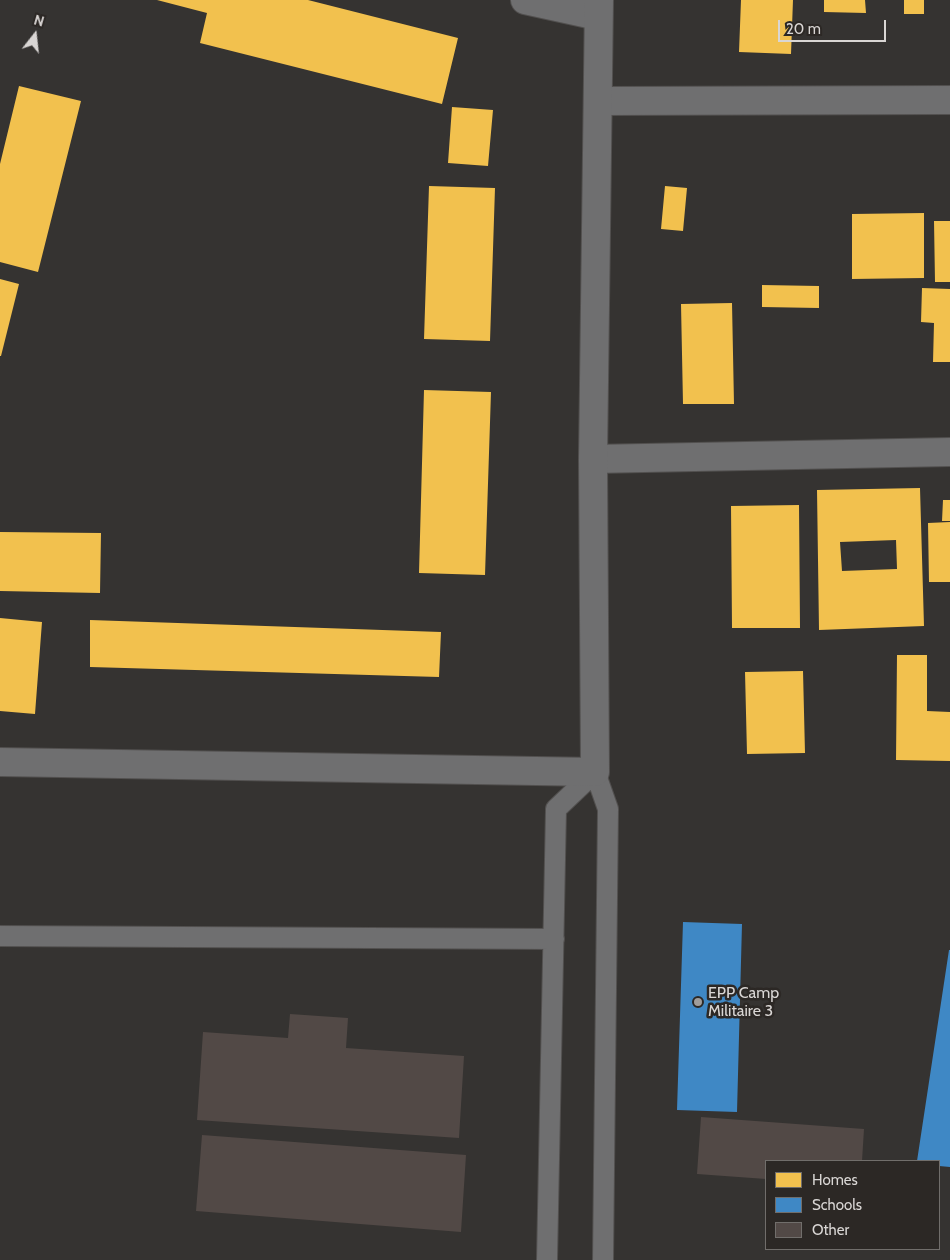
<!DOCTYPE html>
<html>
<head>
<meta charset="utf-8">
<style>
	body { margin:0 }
	#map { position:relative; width:950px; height:1260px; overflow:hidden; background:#353331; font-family:Cabin,sans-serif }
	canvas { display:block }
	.legend { position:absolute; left:765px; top:1160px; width:175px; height:90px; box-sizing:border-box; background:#2c2825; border:1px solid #716e6b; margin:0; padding:6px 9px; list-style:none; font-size:15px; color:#d9d6d4 }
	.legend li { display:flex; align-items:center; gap:10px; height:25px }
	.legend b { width:25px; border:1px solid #716e6b }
	.north { position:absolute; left:10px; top:10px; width:50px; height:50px; -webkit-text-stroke:4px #2c2825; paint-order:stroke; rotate:16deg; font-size:14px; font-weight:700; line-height:20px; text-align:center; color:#d9d6d4 }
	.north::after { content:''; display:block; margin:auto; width:18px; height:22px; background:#d9d6d4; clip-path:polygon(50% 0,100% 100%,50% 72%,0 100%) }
	.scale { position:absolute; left:778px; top:20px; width:108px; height:22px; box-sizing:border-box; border:2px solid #d9d6d4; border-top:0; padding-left:6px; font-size:15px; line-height:18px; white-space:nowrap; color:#d9d6d4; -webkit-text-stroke:4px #2c2825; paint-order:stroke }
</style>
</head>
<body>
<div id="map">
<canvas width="950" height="1260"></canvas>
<ul class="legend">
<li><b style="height:14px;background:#f2c14e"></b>Homes</li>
<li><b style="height:14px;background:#3f88c5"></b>Schools</li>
<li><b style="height:14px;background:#524946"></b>Other</li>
</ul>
<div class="north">N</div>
<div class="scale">20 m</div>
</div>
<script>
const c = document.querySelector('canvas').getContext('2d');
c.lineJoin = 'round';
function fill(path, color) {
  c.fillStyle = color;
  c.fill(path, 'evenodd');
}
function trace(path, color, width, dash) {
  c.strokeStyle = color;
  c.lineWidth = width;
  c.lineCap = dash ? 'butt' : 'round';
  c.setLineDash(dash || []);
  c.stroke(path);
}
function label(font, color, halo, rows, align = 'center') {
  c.font = font + ' Cabin,sans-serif';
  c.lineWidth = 5;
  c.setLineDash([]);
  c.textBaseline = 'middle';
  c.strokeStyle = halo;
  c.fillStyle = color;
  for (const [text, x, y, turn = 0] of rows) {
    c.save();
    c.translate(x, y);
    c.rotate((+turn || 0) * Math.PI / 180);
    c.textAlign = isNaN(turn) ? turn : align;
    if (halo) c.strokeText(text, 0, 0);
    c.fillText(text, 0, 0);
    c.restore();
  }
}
const homes = new Path2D(`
	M 157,0 L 308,0 L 458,38 L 442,104 L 200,43 L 207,13 Z
	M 741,0 L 793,0 L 791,54 L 739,52 Z
	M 824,0 L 865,0 L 866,13 L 824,12 Z
	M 904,0 L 924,0 L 924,14 L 904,14 Z
	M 19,86 L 81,101 L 38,272 L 0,262 L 0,164 Z
	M 452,107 L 493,110 L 488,166 L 448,163 Z
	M 429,186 L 495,188 L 490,341 L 424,339 Z
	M 665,186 L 687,188 L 683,231 L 661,229 Z
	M 924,213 L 924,278 L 852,279 L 852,214 Z
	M 934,221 L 950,221 L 950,282 L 935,282 Z
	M 0,279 L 19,284 L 1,356 L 0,356 Z
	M 762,285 L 819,286 L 819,308 L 762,307 Z
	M 922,288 L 950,289 L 950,362 L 933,362 L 934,323 L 921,322 Z
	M 732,303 L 734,404 L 683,404 L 681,304 Z
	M 424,390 L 491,392 L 485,575 L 419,573 Z
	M 920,488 L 924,626 L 819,630 L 817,490 ZM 896,540 L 897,569 L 842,571 L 840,542 Z
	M 943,500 L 950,500 L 950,521 L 942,521 Z
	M 799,505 L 800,628 L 732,628 L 731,506 Z
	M 950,522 L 950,582 L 929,582 L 928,523 Z
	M 0,532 L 101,533 L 100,593 L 0,591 Z
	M 0,618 L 42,622 L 35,714 L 0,711 Z
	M 90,620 L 441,632 L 439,677 L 90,667 Z
	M 897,655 L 927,655 L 927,711 L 950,712 L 950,761 L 896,760 Z
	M 803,671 L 805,753 L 747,754 L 745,672 Z`);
const schools = new Path2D(`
	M 683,922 L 742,924 L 737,1112 L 677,1110 Z
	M 949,950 L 950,950 L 950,1167 L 939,1166 L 939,1161 L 917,1161 Z`);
const building = new Path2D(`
	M 290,1014 L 348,1018 L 346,1048 L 464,1056 L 459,1138 L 197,1120 L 203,1032 L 288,1038 Z
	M 701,1117 L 864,1129 L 862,1161 L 766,1161 L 766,1179 L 697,1174 Z
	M 202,1135 L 466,1155 L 461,1232 L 196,1211 Z`);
const service = new Path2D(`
	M 0,936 L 554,939
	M 547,1260 L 556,809 L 595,772 L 608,809 L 603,1260`);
const minor = new Path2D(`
	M 525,0 L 598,16
	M 598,101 L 950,100
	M 593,459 L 950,452`);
const tertiary = new Path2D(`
	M 0,762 L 595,772 L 593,459 L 599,0`);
const markers = [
	[698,1002,5,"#a09d9b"]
];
const poiNames = [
	["EPP Camp",708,993],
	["Militaire 3",708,1011]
];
fill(homes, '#f2c14e');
fill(schools, '#3f88c5');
fill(building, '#524946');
trace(service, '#52504f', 22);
trace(minor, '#52504f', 30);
trace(tertiary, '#52504f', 30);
trace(service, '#6f6f70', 20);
trace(minor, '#6f6f70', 28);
trace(tertiary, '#6f6f70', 28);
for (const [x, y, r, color] of markers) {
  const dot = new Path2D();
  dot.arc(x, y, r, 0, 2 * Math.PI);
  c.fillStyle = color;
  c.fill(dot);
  trace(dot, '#2c2825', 2);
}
label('16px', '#d9d6d4', '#2c2825', poiNames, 'left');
</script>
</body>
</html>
